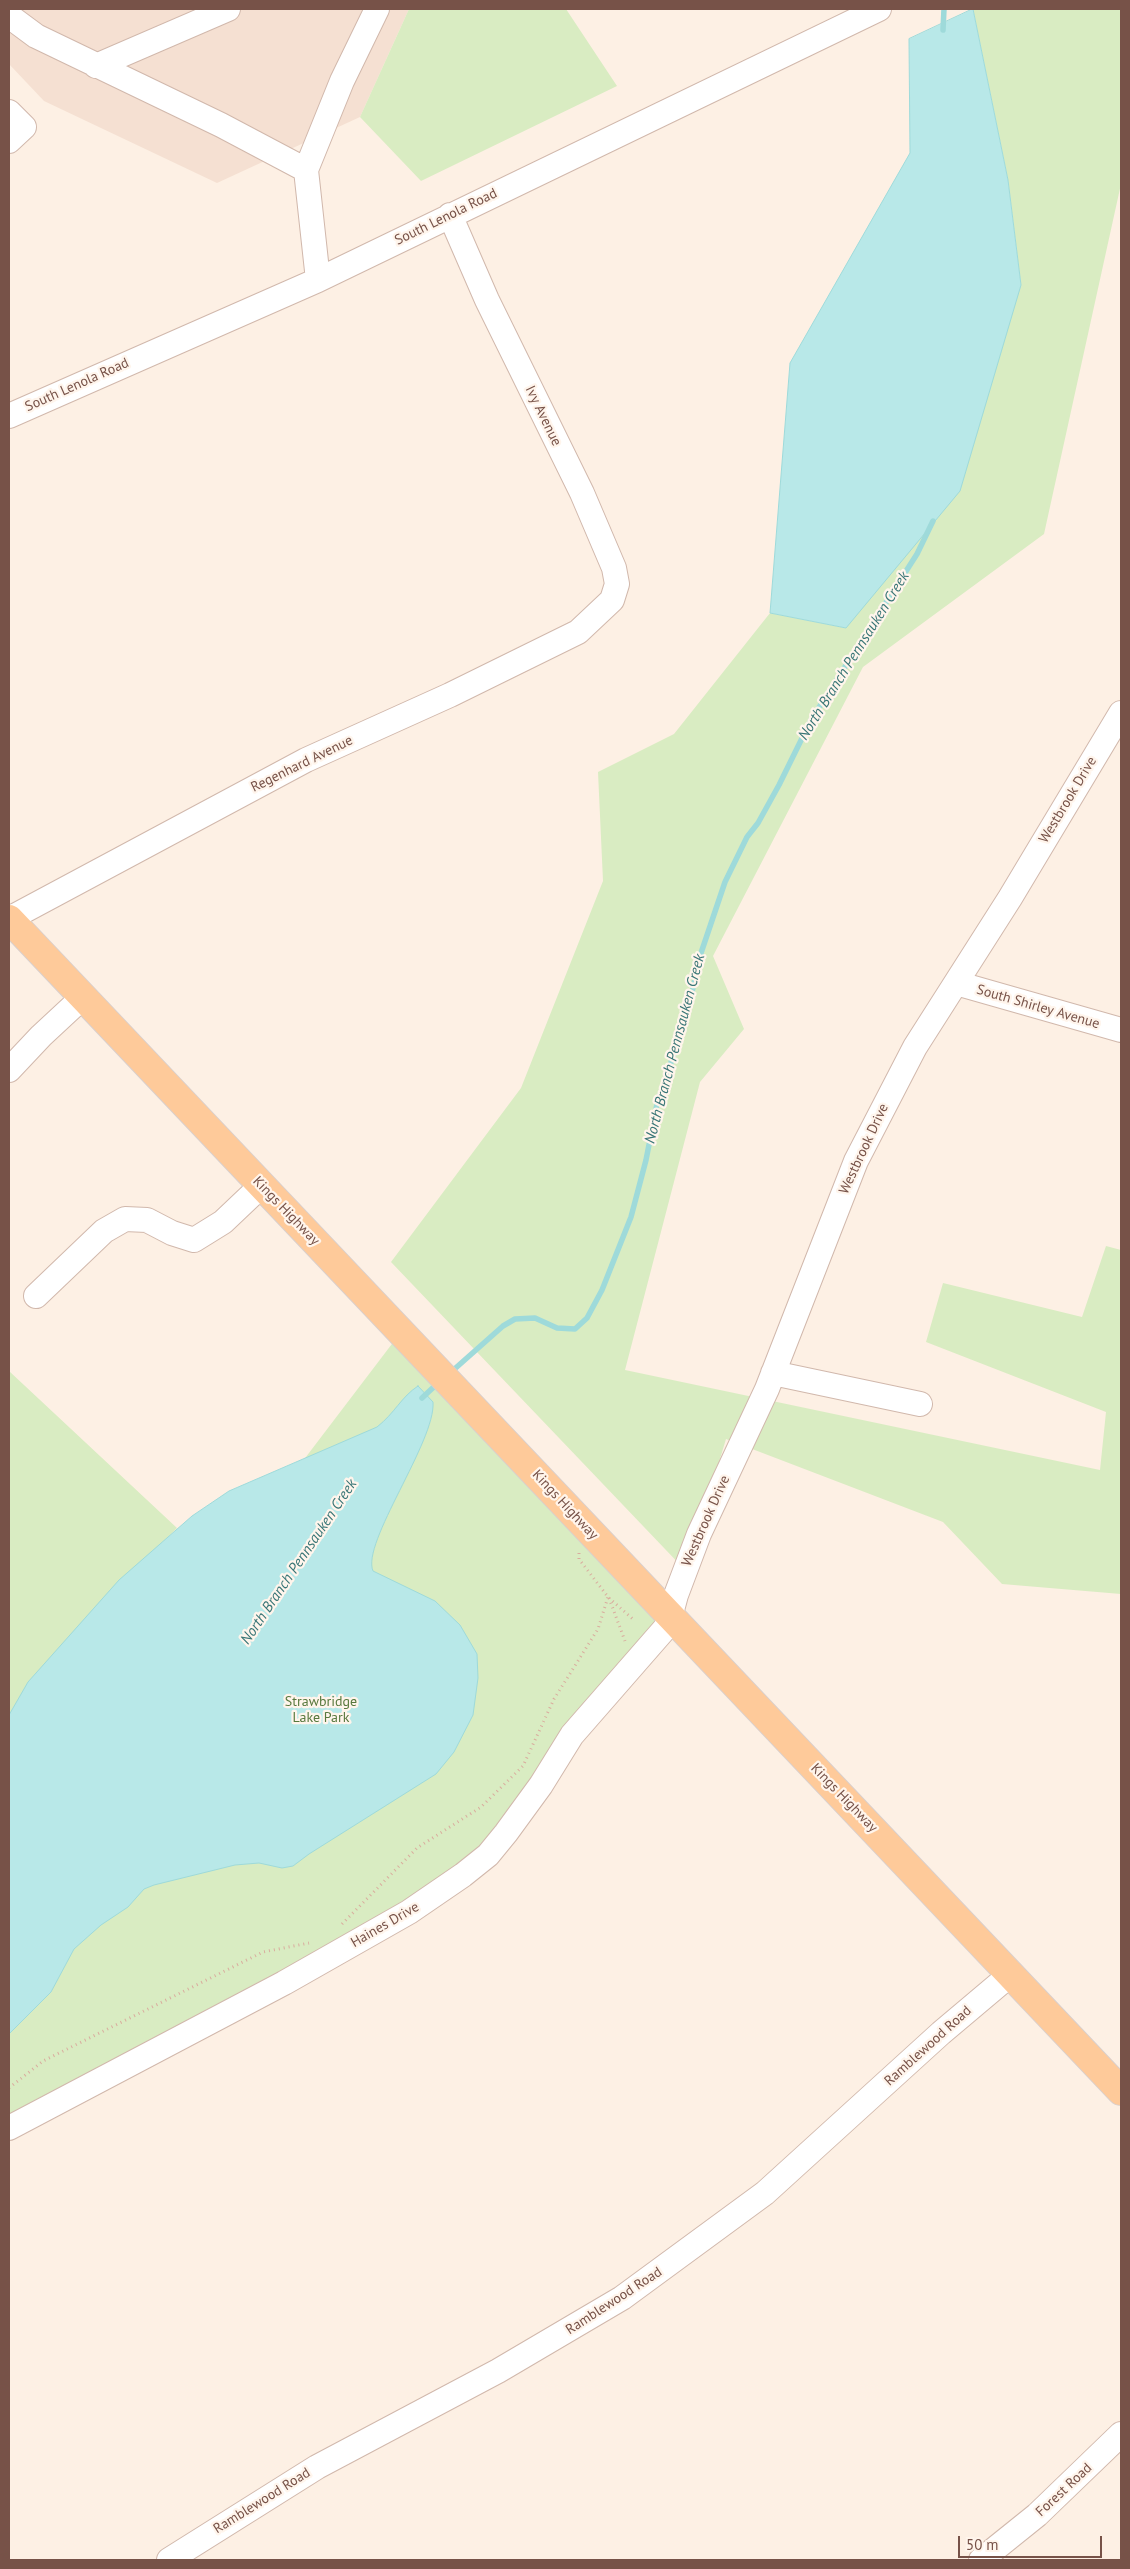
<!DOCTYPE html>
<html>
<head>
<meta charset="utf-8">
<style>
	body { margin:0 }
	#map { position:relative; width:1130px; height:2569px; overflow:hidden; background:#fdf0e4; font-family:"PT Sans",sans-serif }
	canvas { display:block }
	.frame { position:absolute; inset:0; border:10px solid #775248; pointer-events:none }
	.scale { position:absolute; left:958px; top:2536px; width:144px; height:22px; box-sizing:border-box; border:2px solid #775248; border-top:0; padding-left:6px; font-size:15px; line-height:18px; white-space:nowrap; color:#775248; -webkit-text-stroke:4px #fff5ec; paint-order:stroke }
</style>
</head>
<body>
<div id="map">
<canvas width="1130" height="2569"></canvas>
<div class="frame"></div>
<div class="scale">50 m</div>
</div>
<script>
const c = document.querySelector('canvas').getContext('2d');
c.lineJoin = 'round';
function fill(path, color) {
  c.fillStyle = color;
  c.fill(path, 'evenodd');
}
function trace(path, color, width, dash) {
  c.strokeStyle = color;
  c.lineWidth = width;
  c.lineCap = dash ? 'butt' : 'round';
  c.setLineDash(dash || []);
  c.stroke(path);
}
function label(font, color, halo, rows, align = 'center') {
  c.font = font + ' "PT Sans",sans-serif';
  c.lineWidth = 4.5;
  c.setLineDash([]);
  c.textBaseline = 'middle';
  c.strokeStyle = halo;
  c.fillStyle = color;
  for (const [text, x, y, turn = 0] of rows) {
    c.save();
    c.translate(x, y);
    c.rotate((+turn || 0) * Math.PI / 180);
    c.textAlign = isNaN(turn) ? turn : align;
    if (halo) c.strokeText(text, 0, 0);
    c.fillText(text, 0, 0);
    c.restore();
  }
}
const residential = new Path2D(`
	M 9,9 L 409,9 L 360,117 L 217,183 L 44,101 L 9,64 Z`);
const green = new Path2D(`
	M 409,9 L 566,9 L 617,86 L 421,181 L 360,117 Z
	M 973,9 L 1121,9 L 1121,184 L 1044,534 L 863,667 L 713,956 L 744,1029 L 700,1082 L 625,1370 L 1100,1470 L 1106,1412 L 926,1342 L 943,1283 L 1082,1317 L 1106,1246 L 1121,1250 L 1121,1594 L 1002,1584 L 943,1522 L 726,1439 L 686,1571 L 391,1262 L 521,1088 L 603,881 L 598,772 L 674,734 L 770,613 L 846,628 L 1021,285 L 1008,180 Z
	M 401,1332 L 668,1625 L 463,1875 L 9,2129 L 9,1371 L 177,1528 L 27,1684 L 277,1495 Z`);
const water = new Path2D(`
	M 973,9 L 1008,180 L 1021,285 L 960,491 L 846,628 L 770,613 L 790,363 L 910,153 L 909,39 Z
	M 418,1386 L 433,1402 C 436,1441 361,1543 373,1571 L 435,1601 L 460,1625 L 477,1654 L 478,1678 L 473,1715 L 454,1752 L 436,1774 L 309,1854 L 293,1866 L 282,1868 L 259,1863 L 235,1865 L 154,1885 L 144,1889 L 128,1907 L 101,1925 L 74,1949 L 51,1992 L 9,2034 L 9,1715 L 28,1682 L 119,1580 L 192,1516 L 229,1491 L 377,1427 C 395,1413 401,1397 418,1386 Z`);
const stream = new Path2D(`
	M 943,30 L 944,9
	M 450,1373 L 503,1326 L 515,1319 L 535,1318 L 557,1328 L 575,1329 L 587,1318 L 602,1290 L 631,1217 L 646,1160 L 657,1104 L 686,1018 L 701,953 L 725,882 L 747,837 L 758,823 L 779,785 L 811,720 L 917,554 L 933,521
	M 422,1398 L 439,1382`);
const path = new Path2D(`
	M 579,1553 L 579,1559 L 608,1597 L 635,1621
	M 609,1598 L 625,1641
	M 342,1924 L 417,1848 L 481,1807 L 523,1766 L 554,1699 L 598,1629 L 608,1597
	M 9,2088 L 43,2061 L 263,1952 L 309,1943`);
const minor = new Path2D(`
	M 9,16 L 36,36 L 221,125 L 306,170
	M 96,66 L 228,9
	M 9,112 L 24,127 L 9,141
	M 318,280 L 306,170 L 342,81 L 377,9
	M 9,416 L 318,280 L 879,9
	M 9,919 L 306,760 L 450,695 L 578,632 L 612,600 L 617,584 L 614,568 L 582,493 L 487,300 L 450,215
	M 956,983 L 1121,1030
	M 9,1070 L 41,1036 L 83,997
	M 36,1296 L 104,1231 L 125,1219 L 147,1220 L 172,1233 L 194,1240 L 223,1222 L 262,1185
	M 773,1373 L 920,1404
	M 9,2128 L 284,1983 L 409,1912 L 463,1875 L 488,1855 L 506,1833 L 541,1785 L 572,1735 L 668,1625 L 676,1595 L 699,1534 L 767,1389 L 856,1161 L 915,1047 L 1010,898 L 1121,713
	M 169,2560 L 317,2467 L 498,2371 L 622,2298 L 765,2193 L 941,2033 L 1011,1974
	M 981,2560 L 1037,2515 L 1121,2434`);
const major = new Path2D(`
	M 9,919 L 1121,2091`);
const streetNames = [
	["South Lenola Road",446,217,-26],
	["South Lenola Road",77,385,-24],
	["Ivy Avenue",543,416,64],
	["Regenhard Avenue",302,764,-26],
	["Westbrook Drive",1068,800,-59],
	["South Shirley Avenue",1038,1007,16],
	["Westbrook Drive",864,1149,-65],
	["Kings Highway",286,1211,46],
	["Kings Highway",565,1505,47],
	["Westbrook Drive",706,1521,-66],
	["Kings Highway",844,1798,46],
	["Haines Drive",385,1925,-30],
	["Ramblewood Road",928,2046,-42],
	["Ramblewood Road",614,2301,-33],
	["Forest Road",1064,2490,-43],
	["Ramblewood Road",262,2501,-32]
];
const parkNames = [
	["Strawbridge",321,1702],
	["Lake Park",321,1718]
];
const waterNames = [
	["North Branch Pennsauken Creek",854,656,-58],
	["North Branch Pennsauken Creek",675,1049,-75],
	["North Branch Pennsauken Creek",299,1562,-56]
];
fill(residential, '#f5e0d2');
fill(green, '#d9ecc2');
fill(water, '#b8e8e8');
trace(water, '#9edada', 1);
trace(stream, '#9edada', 5.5);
trace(minor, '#d1b8ac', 26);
trace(major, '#d9cfcc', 30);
trace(path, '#d9ac9e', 3, [1, 4]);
trace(minor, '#fff', 24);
trace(major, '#feca9a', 28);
label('14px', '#775248', '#fff5ec', streetNames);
label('14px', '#57783d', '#fff5ec', parkNames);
label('italic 15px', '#387576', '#fff5ec', waterNames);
</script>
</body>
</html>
